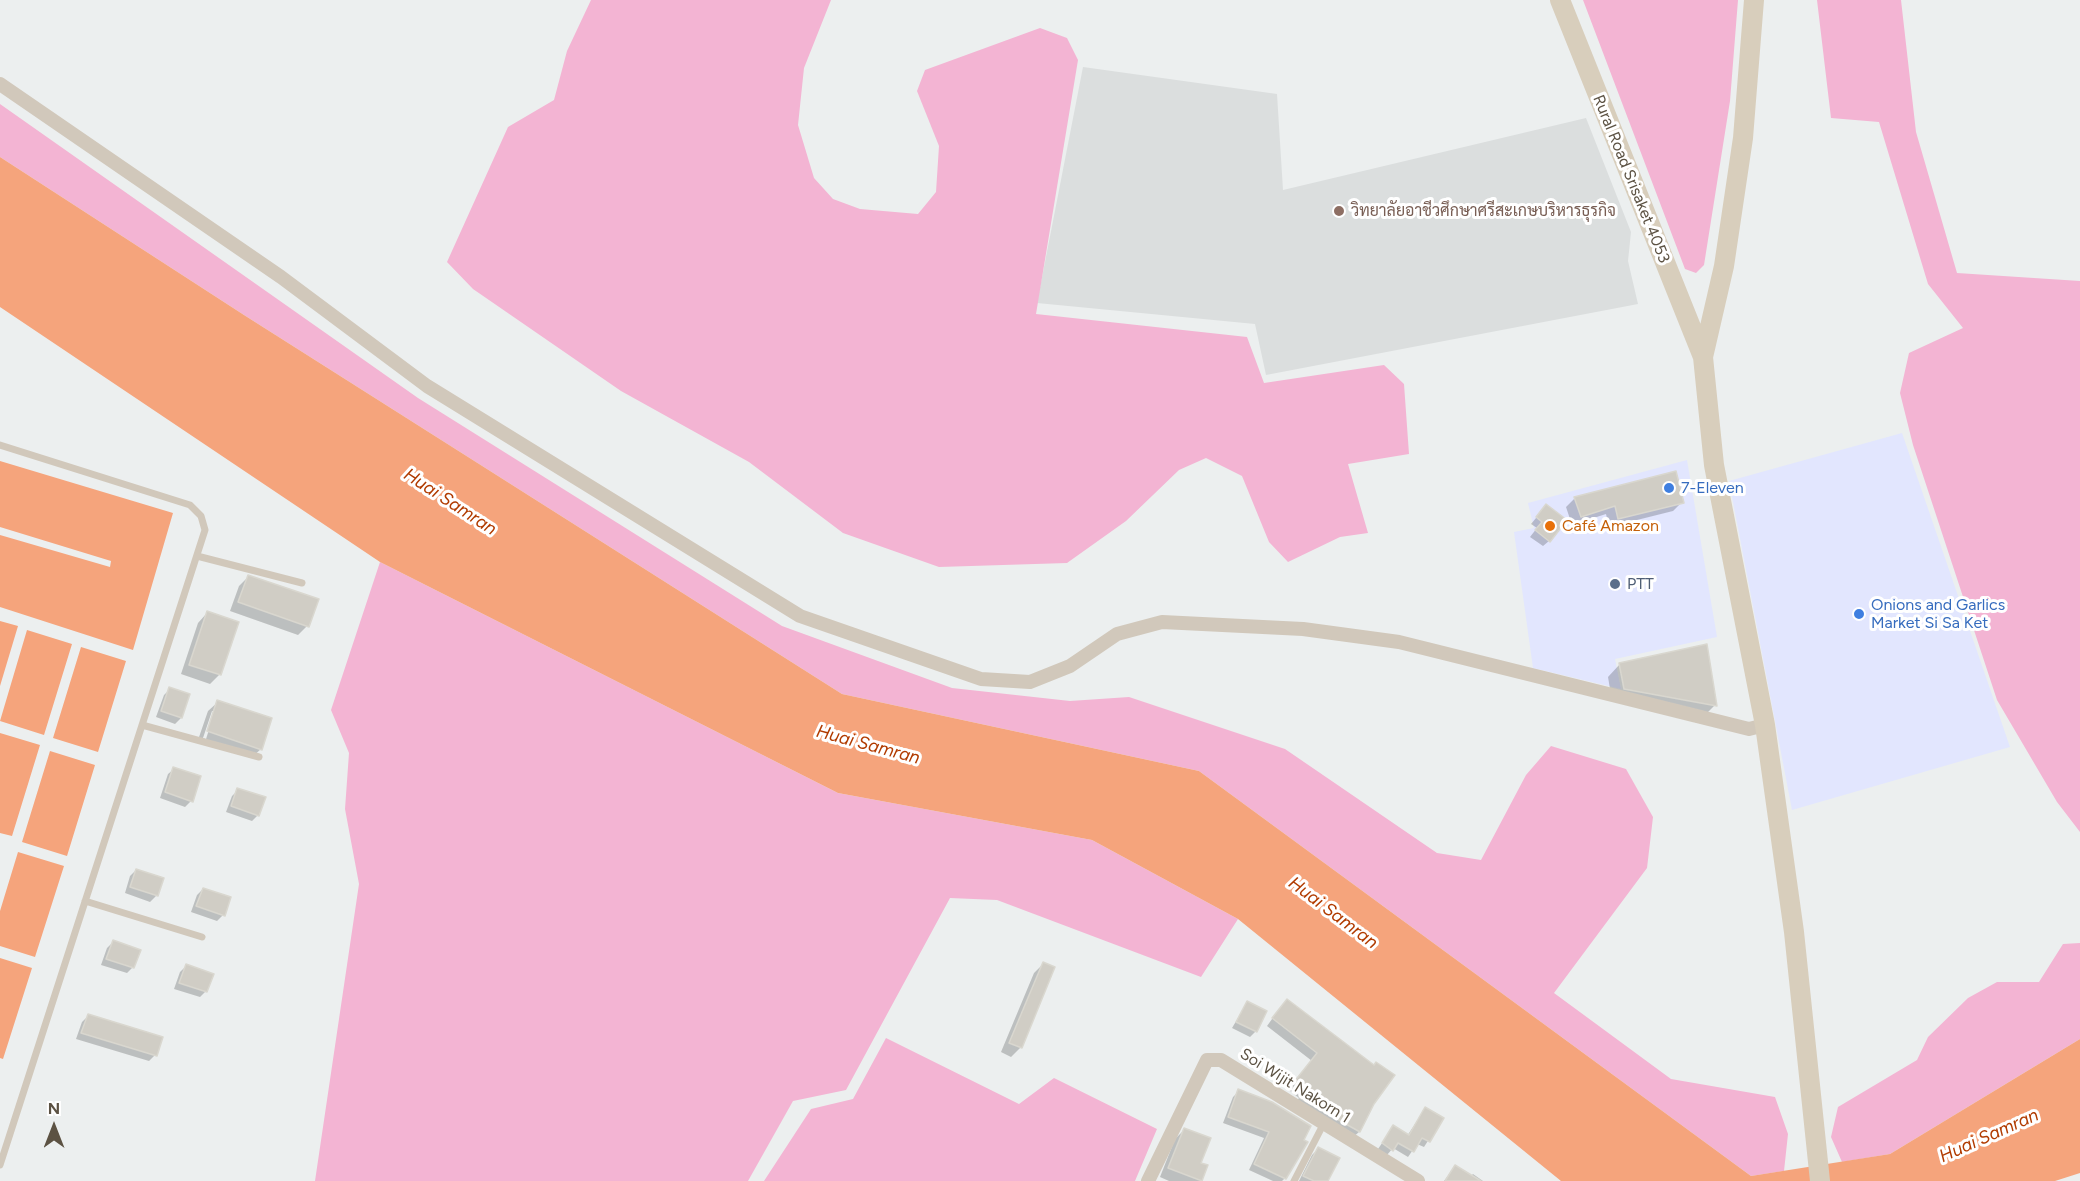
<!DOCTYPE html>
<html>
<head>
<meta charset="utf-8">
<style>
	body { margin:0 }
	#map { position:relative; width:2080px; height:1181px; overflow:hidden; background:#ecefef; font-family:Figtree,sans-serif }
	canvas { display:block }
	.north { position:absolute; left:24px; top:1097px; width:60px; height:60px; -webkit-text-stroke:4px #fff; paint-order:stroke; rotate:0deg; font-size:16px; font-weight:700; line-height:24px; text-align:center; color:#5c5243 }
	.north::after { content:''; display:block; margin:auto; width:21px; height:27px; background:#5c5243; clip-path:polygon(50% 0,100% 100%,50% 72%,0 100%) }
</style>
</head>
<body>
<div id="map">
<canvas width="2080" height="1181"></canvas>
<div class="north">N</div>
</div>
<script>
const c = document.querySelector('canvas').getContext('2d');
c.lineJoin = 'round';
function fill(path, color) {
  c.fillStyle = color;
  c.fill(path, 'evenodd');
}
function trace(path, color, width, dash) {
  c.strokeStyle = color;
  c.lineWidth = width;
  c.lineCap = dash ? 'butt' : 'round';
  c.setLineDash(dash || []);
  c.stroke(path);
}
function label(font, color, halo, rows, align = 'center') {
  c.font = font + ' Figtree,Sarabun,sans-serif';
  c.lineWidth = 6;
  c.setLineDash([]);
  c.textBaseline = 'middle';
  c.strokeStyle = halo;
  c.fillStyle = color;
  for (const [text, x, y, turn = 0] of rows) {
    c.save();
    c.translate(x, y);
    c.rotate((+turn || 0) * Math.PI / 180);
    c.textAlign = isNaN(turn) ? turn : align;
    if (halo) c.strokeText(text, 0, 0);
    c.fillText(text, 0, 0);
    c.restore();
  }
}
const commercial = new Path2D(`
	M 1902,433 L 2010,747 L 1792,810 L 1729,481 Z
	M 1687,460 L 1717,637 L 1615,659 L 1621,689 L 1533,668 L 1514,532 L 1534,528 L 1528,503 Z`);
const education = new Path2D(`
	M 1083,67 L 1277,94 L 1283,190 L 1586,118 L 1631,232 L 1628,261 L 1638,304 L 1266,375 L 1255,324 L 1037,303 Z`);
const green = new Path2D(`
	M 591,0 L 831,0 L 804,68 L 798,125 L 814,178 L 833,199 L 860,209 L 918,214 L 936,192 L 939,146 L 917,91 L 925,70 L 1040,28 L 1067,38 L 1078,60 L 1036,314 L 1247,337 L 1264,383 L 1384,365 L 1404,384 L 1409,454 L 1348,464 L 1368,533 L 1340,537 L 1288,562 L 1269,542 L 1242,476 L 1206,458 L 1179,470 L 1126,521 L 1067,563 L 939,567 L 843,533 L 749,462 L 621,391 L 473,289 L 447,262 L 508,127 L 554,100 L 567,51 Z
	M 1583,0 L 1738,0 L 1730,101 L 1704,265 L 1696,273 L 1685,269 Z
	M 1817,0 L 1901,0 L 1916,132 L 1957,273 L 2080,281 L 2080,832 L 2057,802 L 1997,700 L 1913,445 L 1900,393 L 1909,353 L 1963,328 L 1928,284 L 1879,122 L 1831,118 Z
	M 0,104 L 418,398 L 782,626 L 952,688 L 1070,701 L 1129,697 L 1285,749 L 1437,853 L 1481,860 L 1526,775 L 1551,746 L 1626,769 L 1653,817 L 1647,868 L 1554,993 L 1671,1079 L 1775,1097 L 1788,1134 L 1784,1171 L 1751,1176 L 1199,771 L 842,694 L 244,315 L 0,157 Z
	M 380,562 L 838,793 L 1092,840 L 1238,919 L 1201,977 L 997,900 L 950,898 L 846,1090 L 793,1101 L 748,1181 L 315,1181 L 359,884 L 345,809 L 349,753 L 331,710 Z
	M 2080,943 L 2080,1039 L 1890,1154 L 1842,1162 L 1831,1137 L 1838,1107 L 1917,1060 L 1928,1037 L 1968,998 L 1997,982 L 2039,982 L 2063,944 Z
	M 886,1038 L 1019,1104 L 1054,1078 L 1157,1129 L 1135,1181 L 764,1181 L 811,1109 L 853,1099 Z`);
const water = new Path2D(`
	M 0,157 L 244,315 L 842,694 L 1199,771 L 1751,1176 L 1890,1154 L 2080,1039 L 2080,1173 L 2055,1181 L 1561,1181 L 1238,919 L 1092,840 L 838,793 L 380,562 L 0,307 Z
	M 0,461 L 173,513 L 133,650 L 0,607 L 0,535 L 110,567 L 111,561 L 0,527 Z
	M 0,621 L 18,626 L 0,686 Z
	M 27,630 L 72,644 L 44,735 L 0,721 Z
	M 81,647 L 126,661 L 98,752 L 53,738 Z
	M 0,733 L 40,745 L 12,836 L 0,833 Z
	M 50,751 L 95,765 L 67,856 L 22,842 Z
	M 18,852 L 64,866 L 35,957 L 0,946 L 0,911 Z
	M 0,958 L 32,968 L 3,1059 L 0,1058 Z`);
const shadow = new Path2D(`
	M 1575,498 L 1682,502 L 1673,511 L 1609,527 L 1606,514 L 1572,525 L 1566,507 Z
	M 1541,512 L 1549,541 L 1543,546 L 1530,537 L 1537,528 L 1531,524 Z
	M 248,577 L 307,626 L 298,635 L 230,611 L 239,586 Z
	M 207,613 L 220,674 L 210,684 L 181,674 L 198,623 Z
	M 1620,664 L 1715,705 L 1702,718 L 1612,701 L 1608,677 Z
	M 170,689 L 188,695 L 181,718 L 175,724 L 156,717 L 164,695 Z
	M 218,702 L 261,749 L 251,758 L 198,740 L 208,711 ZM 212,711 L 215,711 L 206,739 L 203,738 Z
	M 174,769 L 191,801 L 185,807 L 160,798 L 168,774 Z
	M 238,790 L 258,815 L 252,821 L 226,812 L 232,796 Z
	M 136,870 L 162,879 L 156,896 L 150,902 L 125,893 L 130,876 Z
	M 203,889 L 223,915 L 217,921 L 191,912 L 197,895 Z
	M 113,942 L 133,967 L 127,973 L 101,965 L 107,948 Z
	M 1043,964 L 1021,1047 L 1011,1057 L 1001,1052 L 1034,973 Z
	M 186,966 L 206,991 L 200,997 L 174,989 L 180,972 Z
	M 1247,1003 L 1256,1031 L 1250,1037 L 1232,1028 Z
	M 1280,1008 L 1373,1103 L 1359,1132 L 1352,1138 L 1294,1105 L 1299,1098 L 1289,1090 L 1312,1061 L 1267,1026 Z
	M 88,1016 L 155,1055 L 149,1061 L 76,1039 L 82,1022 Z
	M 1239,1091 L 1271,1103 L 1285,1178 L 1282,1181 L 1273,1181 L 1249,1170 L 1264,1138 L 1223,1123 L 1233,1097 Z
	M 1425,1109 L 1442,1119 L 1424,1147 L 1417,1144 L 1408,1157 L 1393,1148 L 1387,1155 L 1378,1149 L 1393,1127 L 1407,1136 Z
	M 1184,1130 L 1199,1164 L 1200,1181 L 1169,1181 L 1160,1177 L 1175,1139 Z
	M 1318,1149 L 1327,1181 L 1299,1181 L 1312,1155 Z
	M 1455,1166 L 1471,1176 L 1473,1174 L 1483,1181 L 1444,1181 Z`);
const building = new Path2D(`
	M 1676,471 L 1684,503 L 1618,519 L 1615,506 L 1581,517 L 1574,497 Z
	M 1546,504 L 1567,520 L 1550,542 L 1535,530 L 1542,522 L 1536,517 Z
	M 248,575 L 319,599 L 309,627 L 238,602 Z
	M 207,611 L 239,622 L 221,675 L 189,665 Z
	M 1707,644 L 1717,706 L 1624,689 L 1619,663 Z
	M 169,687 L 190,694 L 182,718 L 161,711 Z
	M 217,700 L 272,718 L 262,750 L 207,731 Z
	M 173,767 L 201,776 L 193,802 L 165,792 Z
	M 237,788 L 266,797 L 259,816 L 231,806 Z
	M 136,869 L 164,878 L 158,896 L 130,887 Z
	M 203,888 L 231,897 L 225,916 L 196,906 Z
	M 113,940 L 141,950 L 134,968 L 106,959 Z
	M 1043,962 L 1055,967 L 1022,1048 L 1009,1043 Z
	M 186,964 L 214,974 L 207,992 L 179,983 Z
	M 1287,999 L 1374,1065 L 1376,1062 L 1395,1075 L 1374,1104 L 1360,1132 L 1300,1098 L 1305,1090 L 1294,1082 L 1317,1053 L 1272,1018 Z
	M 1247,1001 L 1267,1011 L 1257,1032 L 1236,1022 Z
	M 88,1014 L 163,1037 L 157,1056 L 81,1033 Z
	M 1238,1089 L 1272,1102 L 1311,1126 L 1304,1140 L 1308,1142 L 1286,1179 L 1254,1164 L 1269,1132 L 1228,1117 Z
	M 1425,1107 L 1444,1118 L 1430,1142 L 1422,1138 L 1414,1152 L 1398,1143 L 1393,1151 L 1382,1143 L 1393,1125 L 1409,1135 Z
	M 1184,1128 L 1211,1138 L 1201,1163 L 1208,1165 L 1202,1181 L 1168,1168 Z
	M 1318,1147 L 1340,1158 L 1328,1181 L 1314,1181 L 1303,1176 Z
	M 1455,1165 L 1481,1181 L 1445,1181 Z`);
const lane = new Path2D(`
	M 0,445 L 190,505 L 201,516 L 205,530 L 0,1165
	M 197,556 L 302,583
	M 142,725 L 259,757
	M 85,901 L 202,937
	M 1294,1181 L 1324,1123`);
const street = new Path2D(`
	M 0,84 L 281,277 L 427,386 L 800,616 L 981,679 L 1030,682 L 1070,666 L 1117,634 L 1162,622 L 1303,629 L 1399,642 L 1749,729 L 1765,725
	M 1148,1181 L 1207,1060 L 1221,1060 L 1418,1181`);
const secondary = new Path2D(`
	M 1560,0 L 1703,357
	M 1754,0 L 1743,138 L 1724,266 L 1703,357 L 1714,465 L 1765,725 L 1794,932 L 1820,1181`);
const markers = [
	[1339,211,6,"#8d6e63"],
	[1669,488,6,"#3f7fe0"],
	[1550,526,6,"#e8710a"],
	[1615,584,6,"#5c6f8a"],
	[1859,614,6,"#3f7fe0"]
];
const streetNames = [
	["Rural Road Srisaket 4053",1631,179,68],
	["Soi Wijit Nakorn 1",1295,1086,32]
];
const educationNames = [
	["วิทยาลัยอาชีวศึกษาศรีสะเกษบริหารธุรกิจ",1351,211]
];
const shopNames = [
	["7-Eleven",1681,488],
	["Onions and Garlics",1871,605],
	["Market Si Sa Ket",1871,623]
];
const foodNames = [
	["Café Amazon",1562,526]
];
const serviceNames = [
	["PTT",1627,584]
];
const waterNames = [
	["Huai Samran",450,502,33],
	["Huai Samran",868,745,15],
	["Huai Samran",1333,913,37],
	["Huai Samran",1989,1136,-24]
];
fill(commercial, '#e2e6fe');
fill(education, '#dbdede');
fill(green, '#f3b4d3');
fill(water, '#f5a47c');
fill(shadow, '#0003');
fill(building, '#d0cdc5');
trace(building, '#d9d7cf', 1.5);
trace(lane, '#d1c8bb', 7);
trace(street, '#d1c8bb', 14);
trace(secondary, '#d8cebc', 20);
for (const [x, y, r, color] of markers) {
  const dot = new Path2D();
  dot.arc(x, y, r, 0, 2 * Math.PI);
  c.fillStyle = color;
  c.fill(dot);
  trace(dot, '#fff', 2);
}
label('16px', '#5c5243', '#fff', streetNames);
label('16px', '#785e54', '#fff', educationNames, 'left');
label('16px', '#366cbe', '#fff', shopNames, 'left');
label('16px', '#c56008', '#fff', foodNames, 'left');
label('16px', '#4e5e75', '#fff', serviceNames, 'left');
label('italic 18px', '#b13b00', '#fff', waterNames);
</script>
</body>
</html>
